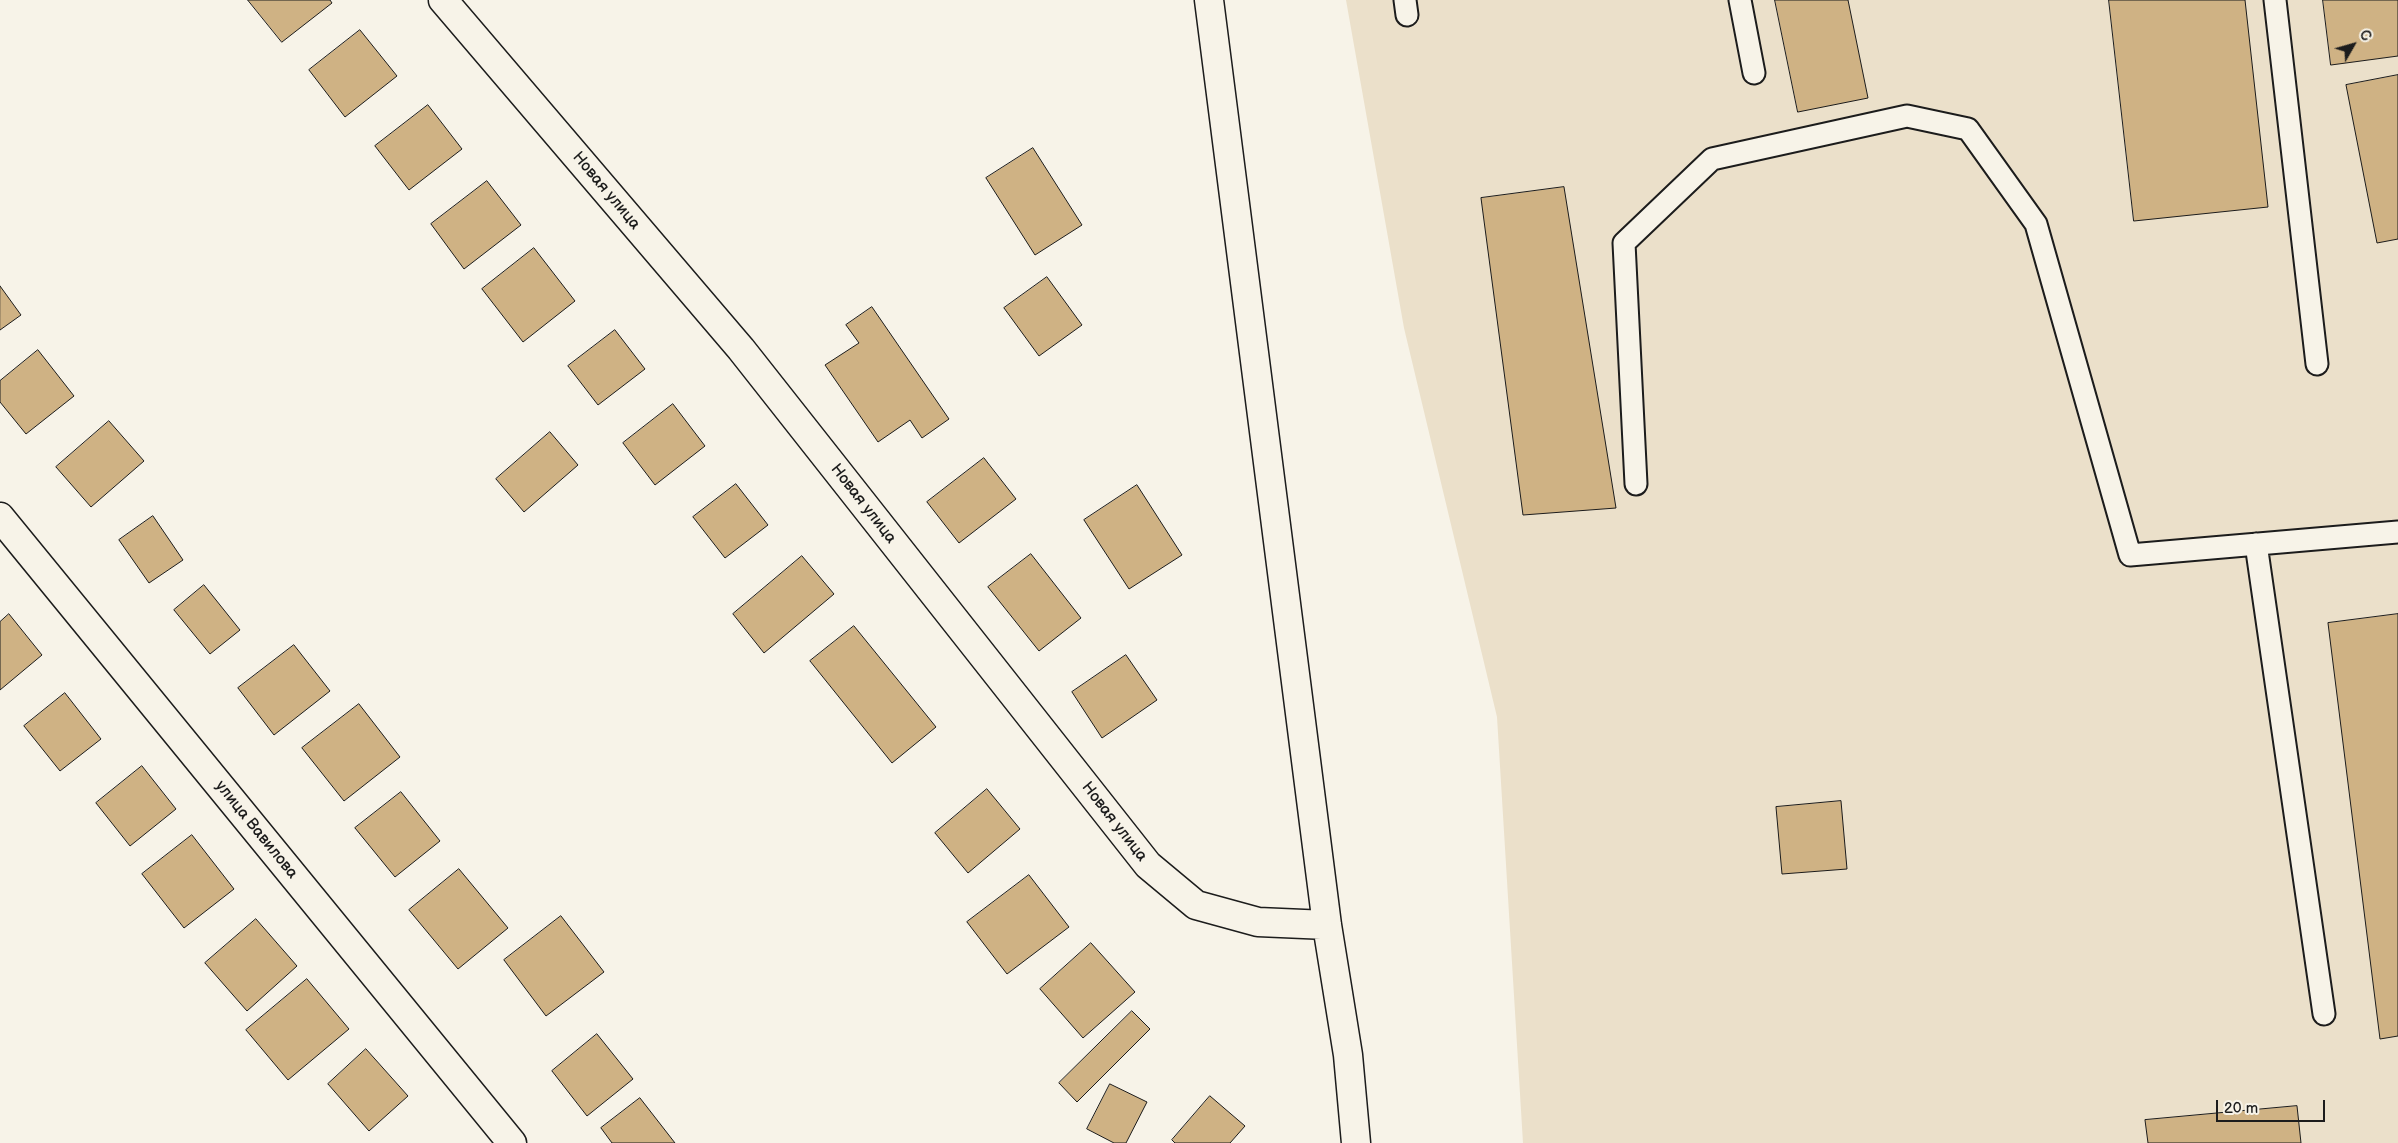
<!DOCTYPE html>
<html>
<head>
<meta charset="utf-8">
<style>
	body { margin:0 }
	#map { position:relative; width:2398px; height:1143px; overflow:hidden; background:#f7f3e8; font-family:"Balsamiq Sans",sans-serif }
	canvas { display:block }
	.north { position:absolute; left:2328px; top:20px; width:50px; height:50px; -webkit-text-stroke:4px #f7f3e8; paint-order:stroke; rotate:52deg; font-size:14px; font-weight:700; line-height:20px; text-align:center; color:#1c1c1c }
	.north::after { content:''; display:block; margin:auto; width:18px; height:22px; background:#1c1c1c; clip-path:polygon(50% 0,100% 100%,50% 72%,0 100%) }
	.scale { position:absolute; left:2216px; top:1100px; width:109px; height:22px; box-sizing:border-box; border:2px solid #1c1c1c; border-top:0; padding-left:6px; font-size:15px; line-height:18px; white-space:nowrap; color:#1c1c1c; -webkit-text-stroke:4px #f7f3e8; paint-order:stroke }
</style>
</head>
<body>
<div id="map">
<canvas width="2398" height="1143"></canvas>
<div class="north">С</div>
<div class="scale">20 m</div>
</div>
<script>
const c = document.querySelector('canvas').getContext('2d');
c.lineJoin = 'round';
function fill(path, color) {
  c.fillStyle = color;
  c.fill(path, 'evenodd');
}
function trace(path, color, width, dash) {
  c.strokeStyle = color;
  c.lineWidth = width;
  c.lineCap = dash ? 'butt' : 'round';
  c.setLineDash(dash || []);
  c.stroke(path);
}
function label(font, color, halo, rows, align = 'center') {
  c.font = font + ' "Balsamiq Sans",sans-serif';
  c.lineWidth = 4;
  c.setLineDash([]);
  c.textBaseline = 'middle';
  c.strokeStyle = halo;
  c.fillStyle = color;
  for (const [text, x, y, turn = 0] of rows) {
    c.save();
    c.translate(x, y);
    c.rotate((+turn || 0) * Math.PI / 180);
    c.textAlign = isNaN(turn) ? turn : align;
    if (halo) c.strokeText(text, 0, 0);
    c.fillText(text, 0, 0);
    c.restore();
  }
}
const built = new Path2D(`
	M 1346,0 L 2398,0 L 2398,1143 L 1523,1143 L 1497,717 L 1404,328 Z`);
const building = new Path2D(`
	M 248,0 L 330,0 L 332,3 L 282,42 Z
	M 1775,0 L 1848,0 L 1868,98 L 1798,112 Z
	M 2109,0 L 2245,0 L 2268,207 L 2134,221 Z
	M 2323,0 L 2398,0 L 2398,56 L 2331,65 Z
	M 360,30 L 397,76 L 345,117 L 309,70 Z
	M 2398,75 L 2398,239 L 2377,243 L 2346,85 Z
	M 428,105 L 462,149 L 409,190 L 375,146 Z
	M 1033,148 L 1082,225 L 1035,255 L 986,178 Z
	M 487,181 L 521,225 L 464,269 L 431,224 Z
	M 1564,187 L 1616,508 L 1523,515 L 1481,198 Z
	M 534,248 L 575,301 L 523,342 L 482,289 Z
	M 1047,277 L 1082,325 L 1039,356 L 1004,308 Z
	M 0,286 L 21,315 L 0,330 Z
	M 872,307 L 949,419 L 922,438 L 910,420 L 878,442 L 825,365 L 859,343 L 846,325 Z
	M 615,330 L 645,369 L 598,405 L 568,366 Z
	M 38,350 L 74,396 L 26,434 L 0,402 L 0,381 Z
	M 673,404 L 705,446 L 655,485 L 623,443 Z
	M 109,421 L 144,461 L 91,507 L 56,467 Z
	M 550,432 L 578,465 L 524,512 L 496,479 Z
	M 984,458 L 1016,499 L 959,543 L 927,502 Z
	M 736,484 L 768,525 L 725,558 L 693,517 Z
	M 1137,485 L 1182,555 L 1129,589 L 1084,520 Z
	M 153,516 L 183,560 L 149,583 L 119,540 Z
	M 1031,554 L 1081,618 L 1039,651 L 988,587 Z
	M 802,556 L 834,594 L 764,653 L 733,614 Z
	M 204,585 L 240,630 L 210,654 L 174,610 Z
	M 9,614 L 42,655 L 0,690 L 0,622 Z
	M 2398,614 L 2398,1036 L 2380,1039 L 2328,623 Z
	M 854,626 L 936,727 L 892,763 L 810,661 Z
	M 294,645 L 330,691 L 274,735 L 238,688 Z
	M 1126,655 L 1157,700 L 1102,738 L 1072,692 Z
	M 65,693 L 101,739 L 60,771 L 24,726 Z
	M 359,704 L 400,757 L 344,801 L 302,748 Z
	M 142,766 L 176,809 L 130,846 L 96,803 Z
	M 987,789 L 1020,829 L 968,873 L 935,833 Z
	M 401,792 L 440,841 L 395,877 L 355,828 Z
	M 1841,801 L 1847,869 L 1782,874 L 1776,807 Z
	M 192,835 L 234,889 L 184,928 L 142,874 Z
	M 459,869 L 508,928 L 458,969 L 409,910 Z
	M 1029,875 L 1069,927 L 1007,974 L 967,922 Z
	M 561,916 L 604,972 L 546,1016 L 504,960 Z
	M 256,919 L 297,966 L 247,1011 L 205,963 Z
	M 1091,943 L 1135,992 L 1083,1038 L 1040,989 Z
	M 307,979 L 349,1029 L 288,1080 L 246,1030 Z
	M 1132,1011 L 1150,1029 L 1077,1102 L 1059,1083 Z
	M 597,1034 L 633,1079 L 587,1116 L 552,1071 Z
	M 366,1049 L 408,1096 L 369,1131 L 328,1084 Z
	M 1110,1084 L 1147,1102 L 1126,1143 L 1114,1143 L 1087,1129 Z
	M 1210,1096 L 1245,1126 L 1230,1143 L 1175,1143 L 1172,1140 Z
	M 640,1098 L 675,1143 L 612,1143 L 601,1128 Z
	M 2297,1106 L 2301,1143 L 2148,1143 L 2145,1120 Z`);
const lane = new Path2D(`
	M 1405,0 L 1407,15
	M 1740,0 L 1754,73
	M 2275,0 L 2317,364
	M 1636,484 L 1624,243 L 1712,159 L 1907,116 L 1968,129 L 2036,224 L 2130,555 L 2398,532
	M 2256,544 L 2324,1014`);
const street = new Path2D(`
	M 443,0 L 741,349 L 1148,865 L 1196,905 L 1258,922 L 1327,925
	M 1209,0 L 1327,925 L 1348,1055 L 1356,1143
	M 0,517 L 512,1143`);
const streetNames = [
	["Новая улица",606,191,50],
	["Новая улица",863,504,52],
	["Новая улица",1114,822,52],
	["улица Вавилова",256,830,51]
];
fill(built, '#ebe0ca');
fill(building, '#cfb284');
trace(building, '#1c1c1c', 1);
trace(lane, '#1c1c1c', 25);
trace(street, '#1c1c1c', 31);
trace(lane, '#f7f3e8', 21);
trace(street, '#f7f3e8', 28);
label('16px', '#1c1c1c', '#f7f3e8', streetNames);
</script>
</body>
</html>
